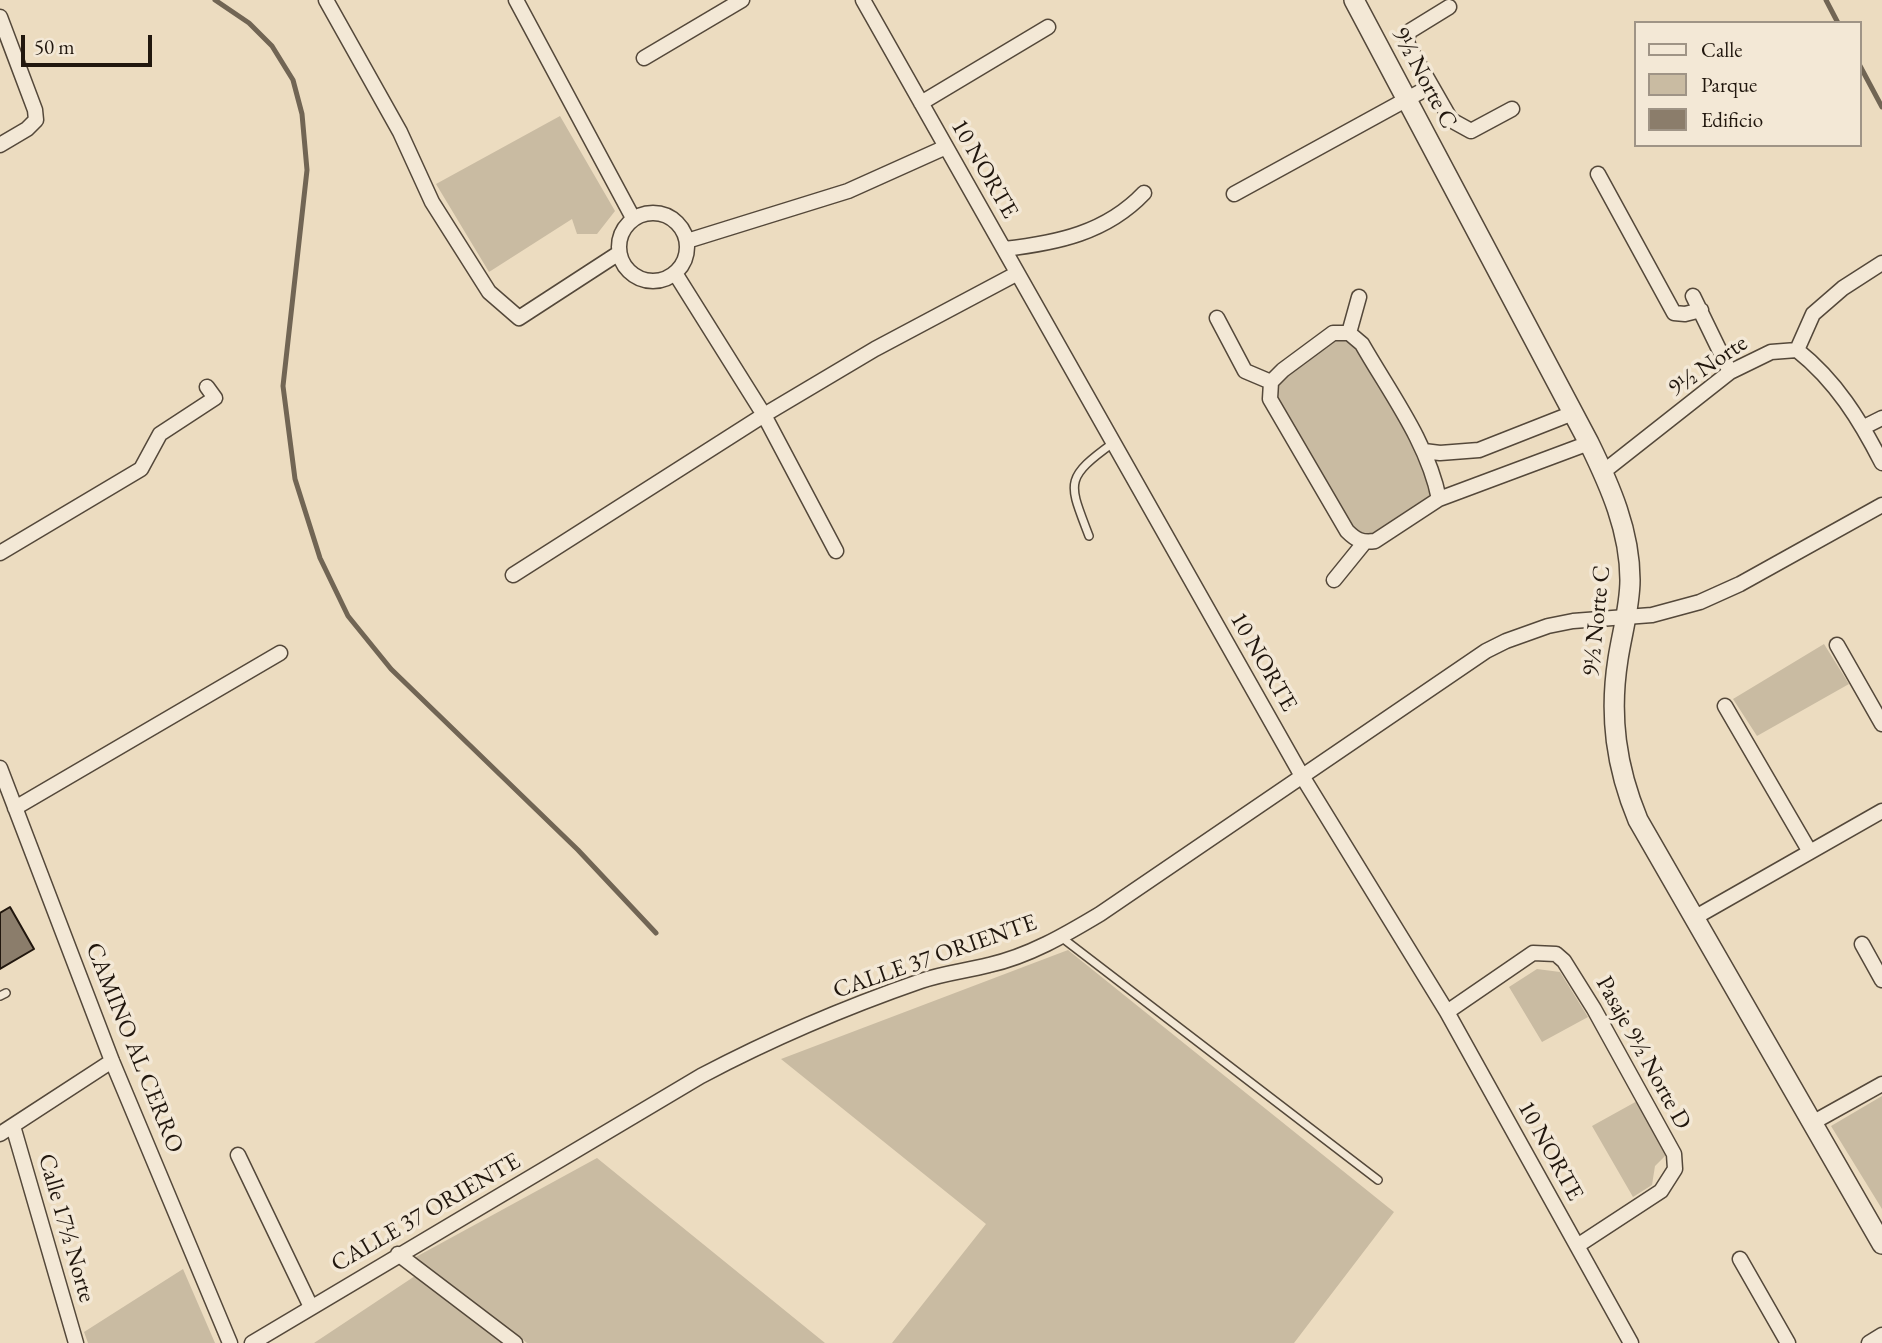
<!DOCTYPE html>
<html>
<head>
<meta charset="utf-8">
<style>
	body { margin:0 }
	#map { position:relative; width:1882px; height:1343px; overflow:hidden; background:#ecdcc0; font-family:"EB Garamond",serif }
	canvas { display:block }
	.legend { position:absolute; left:1634px; top:21px; width:228px; height:126px; box-sizing:border-box; background:#f3e8d6; border:2px solid #9f9486; margin:0; padding:9px 12px; list-style:none; font-size:21px; color:#21170e }
	.legend li { display:flex; align-items:center; gap:14px; height:35px }
	.legend b { width:35px; border:2px solid #9f9486 }
	.scale { position:absolute; left:21px; top:35px; width:131px; height:32px; box-sizing:border-box; border:4px solid #21170e; border-top:0; padding-left:9px; font-size:21px; line-height:24px; white-space:nowrap; color:#21170e; -webkit-text-stroke:5px #f3e8d6; paint-order:stroke }
</style>
</head>
<body>
<div id="map">
<canvas width="1882" height="1343"></canvas>
<ul class="legend">
<li><b style="height:9px;background:#f3e8d6"></b>Calle</li>
<li><b style="height:19px;background:#c9bba2"></b>Parque</li>
<li><b style="height:19px;background:#8b7d6b"></b>Edificio</li>
</ul>
<div class="scale">50 m</div>
</div>
<script>
const c = document.querySelector('canvas').getContext('2d');
c.lineJoin = 'round';
function fill(path, color) {
  c.fillStyle = color;
  c.fill(path, 'evenodd');
}
function trace(path, color, width, dash) {
  c.strokeStyle = color;
  c.lineWidth = width;
  c.lineCap = dash ? 'butt' : 'round';
  c.setLineDash(dash || []);
  c.stroke(path);
}
function label(font, color, halo, rows, align = 'center') {
  c.font = font + ' "EB Garamond",serif';
  c.lineWidth = 7;
  c.setLineDash([]);
  c.textBaseline = 'middle';
  c.strokeStyle = halo;
  c.fillStyle = color;
  for (const [text, x, y, turn = 0] of rows) {
    c.save();
    c.translate(x, y);
    c.rotate((+turn || 0) * Math.PI / 180);
    c.textAlign = isNaN(turn) ? turn : align;
    if (halo) c.strokeText(text, 0, 0);
    c.fillText(text, 0, 0);
    c.restore();
  }
}
const green = new Path2D(`
	M 560,116 L 615,211 L 597,234 L 577,234 L 572,219 L 489,272 L 436,184 Z
	M 1333,333 L 1349,333 L 1424,451 L 1439,499 L 1375,541 L 1354,538 L 1269,389 Z
	M 1824,644 L 1849,684 L 1757,736 L 1733,699 Z
	M 1068,950 L 1394,1212 L 1294,1343 L 892,1343 L 986,1224 L 781,1059 Z
	M 1537,969 L 1560,972 L 1588,1017 L 1542,1042 L 1509,987 Z
	M 1882,1096 L 1882,1209 L 1831,1126 Z
	M 1639,1100 L 1668,1153 L 1655,1166 L 1652,1185 L 1633,1197 L 1592,1126 Z
	M 597,1158 L 825,1343 L 527,1343 L 414,1258 Z
	M 183,1269 L 215,1343 L 88,1343 L 84,1332 Z
	M 418,1274 L 512,1343 L 314,1343 Z`);
const stream = new Path2D(`
	M 215,0 L 249,23 L 272,46 L 293,80 L 302,114 L 307,170 L 283,386 L 295,479 L 320,558 L 348,616 L 391,669 L 578,850 L 656,933
	M 1826,0 L 1838,23
	M 1859,64 L 1882,107`);
const building = new Path2D(`
	M 10,907 L 34,949 L 0,969 L 0,913 Z`);
const service = new Path2D(`
	M 1089,536 C 1069,483 1063,479 1113,443
	M 1061,937 L 1378,1180
	M 0,996 L 6,993`);
const minor = new Path2D(`
	M 326,0 L 400,132 L 432,202 L 489,292 L 519,318 L 619,253
	M 516,0 L 633,218
	M 863,0 L 1302,776 L 1447,1012 L 1631,1343
	M 1449,7 L 1410,31 L 1407,38 L 1408,45 L 1451,120 L 1471,131 L 1512,109
	M 0,17 L 35,110 L 36,120 L 27,129 L 0,145
	M 644,58 L 742,0
	M 921,103 L 1048,27
	M 1598,174 L 1674,313 L 1685,314 L 1701,310
	M 1234,194 L 1431,86
	M619 247a34 34 0 1 1 68 0a34 34 0 1 1-68 0Z
	M 687,241 L 848,191 L 946,147
	M 1004,249 C 1057,243 1106,233 1144,193
	M 675,273 L 764,415 L 836,551
	M 1693,296 L 1730,372
	M 1217,318 L 1245,371 L 1271,382 L 1270,399 L 1347,531 C 1356,540 1362,543 1375,541 L 1439,499 L 1589,443
	M 1349,333 L 1362,344 C 1390,393 1428,443 1439,499
	M 1349,333 L 1359,297
	M 1797,350 L 1813,314 L 1843,288 L 1882,263
	M 1271,382 L 1283,370 L 1333,333 L 1349,333
	M 1864,427 L 1882,418
	M 1424,451 L 1440,453 L 1479,450 L 1573,413
	M 1603,472 L 1730,372 L 1771,352 L 1797,350 C 1836,381 1860,420 1882,463
	M 0,553 L 141,469 L 160,434 L 215,398 L 207,387
	M 513,575 L 764,415 L 875,349 L 1016,274
	M 1334,580 L 1364,543
	M 1837,645 L 1882,724
	M 1725,706 L 1810,852
	M 0,768 L 112,1061 L 230,1343
	M 15,808 L 280,653
	M 1694,918 L 1882,811
	M 1862,944 L 1882,980
	M 1447,1012 L 1533,953 L 1556,954 L 1564,961 L 1594,1009 L 1674,1154 L 1675,1169 L 1661,1191 L 1577,1246
	M 1812,1123 L 1882,1084
	M 13,1126 L 76,1343
	M 0,1134 L 112,1061
	M 238,1155 L 311,1307
	M 398,1254 L 515,1343
	M 1740,1259 L 1788,1343
	M 252,1343 L 701,1076 C 771,1039 846,1007 921,981 C 944,973 966,971 989,965 C 1029,956 1065,935 1100,914 L 1486,651 L 1506,641 L 1548,626 L 1573,621 L 1652,615 L 1700,602 L 1740,584 L 1882,505
	M 1869,1343 L 1882,1335`);
const tertiary = new Path2D(`
	M 1354,0 L 1589,443 C 1610,486 1630,531 1630,580 C 1630,606 1622,633 1618,659 C 1609,716 1616,767 1638,820 L 1882,1244`);
const streetNames = [
	["9½ Norte C",1424,78,62],
	["10 NORTE",984,169,60],
	["9½ Norte",1708,366,-34],
	["9½ Norte C",1597,621,-84],
	["10 NORTE",1263,662,60],
	["CALLE 37 ORIENTE",935,957,-19],
	["CAMINO AL CERRO",134,1048,68],
	["Pasaje 9½ Norte D",1643,1053,61],
	["10 NORTE",1550,1151,61],
	["CALLE 37 ORIENTE",426,1213,-30],
	["Calle 17½ Norte",66,1228,74]
];
fill(green, '#c9bba2');
trace(stream, '#716554', 5);
fill(building, '#8b7d6b');
trace(building, '#21170e', 2);
trace(service, '#54483a', 10);
trace(minor, '#54483a', 17);
trace(tertiary, '#54483a', 22);
trace(service, '#f3e8d6', 7);
trace(minor, '#f3e8d6', 14);
trace(tertiary, '#f3e8d6', 19);
label('24px', '#21170e', '#f3e8d6', streetNames);
</script>
</body>
</html>
